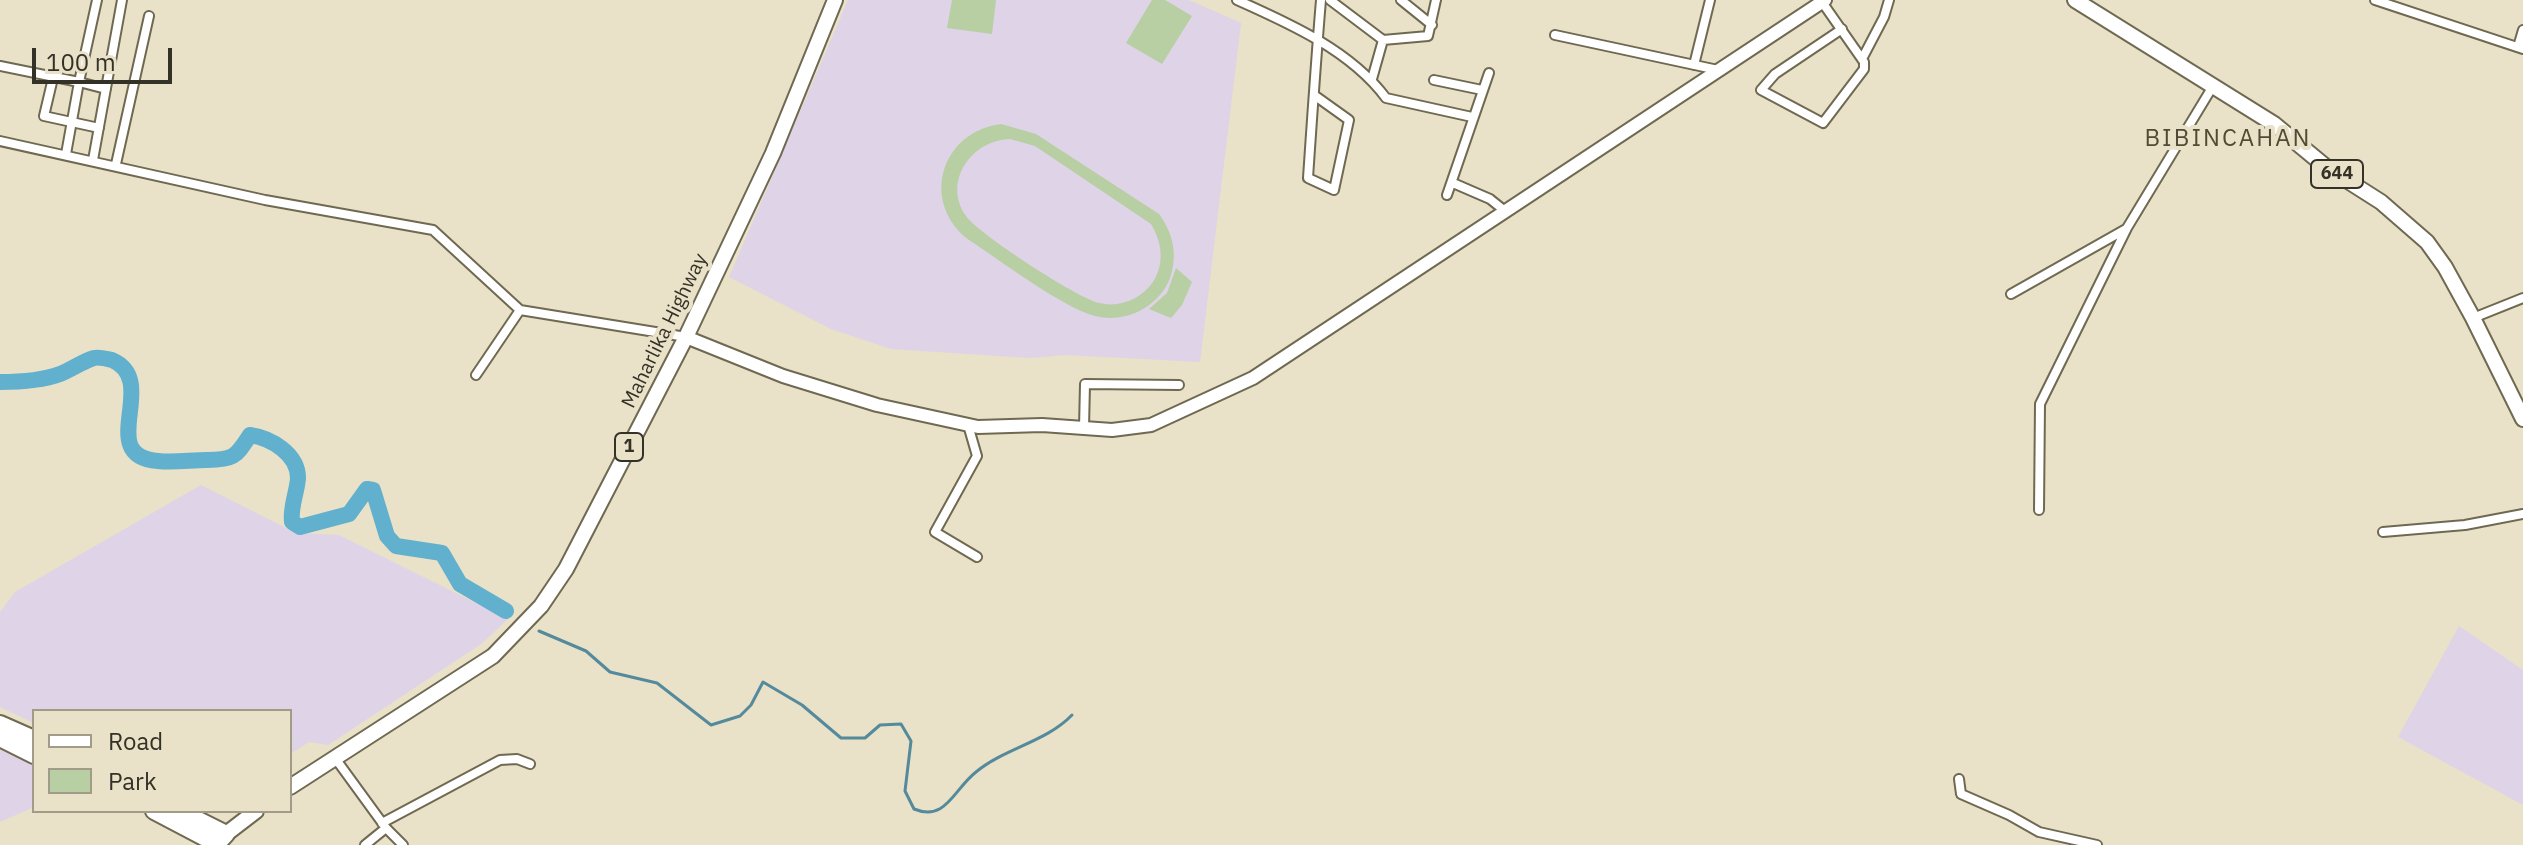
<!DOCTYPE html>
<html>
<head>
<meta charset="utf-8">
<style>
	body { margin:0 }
	#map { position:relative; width:2523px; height:845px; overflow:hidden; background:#e9e2c8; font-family:"IBM Plex Sans",sans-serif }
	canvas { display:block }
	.legend { position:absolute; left:32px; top:709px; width:260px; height:104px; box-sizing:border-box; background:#e9e2c8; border:2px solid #a19b88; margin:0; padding:10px 14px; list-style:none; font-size:24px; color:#343127 }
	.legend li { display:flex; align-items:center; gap:16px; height:40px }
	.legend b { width:40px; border:2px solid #a19b88 }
	.scale { position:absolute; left:32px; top:48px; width:140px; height:36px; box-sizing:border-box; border:4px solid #343127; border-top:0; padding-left:10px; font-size:24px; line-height:28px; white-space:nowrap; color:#343127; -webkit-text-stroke:6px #e9e2c8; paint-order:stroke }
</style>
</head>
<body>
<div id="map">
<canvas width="2523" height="845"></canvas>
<ul class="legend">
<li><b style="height:10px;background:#fff"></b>Road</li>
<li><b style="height:22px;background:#b7cfa2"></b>Park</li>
</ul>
<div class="scale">100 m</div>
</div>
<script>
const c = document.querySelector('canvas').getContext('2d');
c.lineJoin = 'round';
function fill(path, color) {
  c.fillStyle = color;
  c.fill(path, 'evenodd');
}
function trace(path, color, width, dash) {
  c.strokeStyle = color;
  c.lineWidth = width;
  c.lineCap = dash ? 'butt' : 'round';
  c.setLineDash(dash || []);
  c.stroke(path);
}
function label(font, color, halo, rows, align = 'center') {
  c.font = font + ' "IBM Plex Sans",sans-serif';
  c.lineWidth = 8;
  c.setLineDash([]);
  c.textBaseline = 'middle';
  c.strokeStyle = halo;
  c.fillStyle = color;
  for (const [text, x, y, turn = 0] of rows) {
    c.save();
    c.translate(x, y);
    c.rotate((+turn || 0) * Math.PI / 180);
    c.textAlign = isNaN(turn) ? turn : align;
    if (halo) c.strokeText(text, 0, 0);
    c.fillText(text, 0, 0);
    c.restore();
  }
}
const commercial = new Path2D(`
	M 848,0 L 1189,0 L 1241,23 L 1200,362 L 1066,355 L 1030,358 L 891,349 L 831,329 L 729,277 Z
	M 201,485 L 296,533 L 339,535 L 508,619 L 481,644 L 328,745 L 309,742 L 290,754 L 290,711 L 34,711 L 34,723 L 0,707 L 0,612 L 15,592 Z
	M 2459,626 L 2523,670 L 2523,805 L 2398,737 Z
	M 0,747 L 34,763 L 34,807 L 0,822 Z`);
const green = new Path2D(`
	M 952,0 L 996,0 L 992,34 L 947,28 Z
	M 1152,0 L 1165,0 L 1192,16 L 1162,64 L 1126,43 Z
	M 1001,124 L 1036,134 L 1159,214 C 1173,233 1178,255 1170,278 C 1159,307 1125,324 1095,316 C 1063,308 1000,260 969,240 C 920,203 940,132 1001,124 ZM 1010,139 L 1035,146 L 1151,224 C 1162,242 1165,263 1153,282 C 1141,299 1120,308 1099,303 C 1079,299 977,233 966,216 C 942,181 972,140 1010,139 Z
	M 1176,268 L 1192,282 L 1182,305 L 1171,318 L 1149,309 L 1167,293 Z`);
const stream = new Path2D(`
	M 539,631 L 586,651 L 610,672 L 657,683 L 711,725 L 740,716 L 751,705 L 763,682 L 802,705 L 841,738 L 865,738 L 880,725 L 901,724 L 911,741 L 905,791 L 914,809 C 946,822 953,790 976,772 C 1005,748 1046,742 1072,715`);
const river = new Path2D(`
	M 0,382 C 20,382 41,381 60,374 C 71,370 83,361 94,358 C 98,357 108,359 112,360 C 161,381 94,456 158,461 C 174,463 191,460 207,460 C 235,460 236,456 250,435 C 271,438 298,454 298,478 C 297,493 290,507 292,522 L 300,527 L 349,514 L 367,489 L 373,490 L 387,536 L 396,546 L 442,553 L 460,584 L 506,611`);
const street = new Path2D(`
	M 1237,0 C 1291,24 1351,51 1386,98 L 1472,117
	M 1330,0 L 1383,40
	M 1401,0 L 1432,25
	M 2375,0 L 2523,49
	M 1822,2 L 1864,62 L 1864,69 L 1823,123 L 1761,90 L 1775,74 L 1842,29
	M 1555,35 L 1718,70
	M 2518,47 L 2523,30
	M 1862,59 L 1884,17 L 1889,0
	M 1694,65 L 1710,0
	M 0,66 L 79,82 L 97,0
	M 53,78 L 44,116 L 99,128
	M 1372,79 L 1383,40 L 1428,36 L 1436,0
	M 1434,80 L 1482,90
	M 1314,95 L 1349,120 L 1334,190 L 1308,178 C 1312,119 1316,59 1321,0
	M 0,141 L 265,200 L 433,230 L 520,310 L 686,337
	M 66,154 L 79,82 L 106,89
	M 93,160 L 122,0
	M 116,164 L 149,16
	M 1453,183 L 1490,199 L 1505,211
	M 1447,195 L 1489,73
	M 2011,294 L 2126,229
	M 2473,318 L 2523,298
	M 476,375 L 520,310
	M 968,425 L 977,456 L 935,532 L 977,557
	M 1084,428 L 1085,384 L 1179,385
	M 2039,510 L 2040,404 L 2127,228 L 2213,86
	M 2383,532 L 2465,525 L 2523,514
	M 335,758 L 386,828 L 403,845
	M 1959,779 L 1961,794 L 2009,815 L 2039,832 L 2097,845
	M 382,823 L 500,760 L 517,759 L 530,764
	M 365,845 L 386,828`);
const secondary = new Path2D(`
	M 686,337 L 783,376 L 877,405 L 978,427 L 1042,425 L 1112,430 L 1151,425 L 1253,378 L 1825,0`);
const primary = new Path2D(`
	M 2075,0 L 2274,124 L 2326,167 L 2381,202 L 2427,242 L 2445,267 L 2473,318 L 2523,419
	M 290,787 L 493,656 L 541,606 L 566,569 L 686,337 L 773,153 L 835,0
	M 226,834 L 256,811`);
const highway = new Path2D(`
	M 0,724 L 34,739
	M 0,738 L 34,755
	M 154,811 L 217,844
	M 180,811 L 226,834 L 216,845`);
const shields = [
	[2337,174,52],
	[629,447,28]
];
const shieldNames = [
	["644",2337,174],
	["1",629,447]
];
const streetNames = [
	["Maharlika Highway",665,331,-64]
];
const quarterNames = [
	["BIBINCAHAN",2228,139]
];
fill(commercial, '#ded3e7');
fill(green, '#b7cfa2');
trace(stream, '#548a9b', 3);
trace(river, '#61b0cd', 16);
trace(street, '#6f6952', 12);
trace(secondary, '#6f6952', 16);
trace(primary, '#6f6952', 18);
trace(highway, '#6f6952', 20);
trace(street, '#fff', 8);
trace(secondary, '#fff', 12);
trace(primary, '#fff', 14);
trace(highway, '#fff', 16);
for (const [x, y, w] of shields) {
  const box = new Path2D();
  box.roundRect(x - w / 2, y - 14, w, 28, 6);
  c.fillStyle = '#e9e2c8';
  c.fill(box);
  trace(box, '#343127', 2);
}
label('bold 18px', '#343127', null, shieldNames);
label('20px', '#343127', '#e9e2c8', streetNames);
c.letterSpacing = '2px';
label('24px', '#514b35', '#e9e2c8', quarterNames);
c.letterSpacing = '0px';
</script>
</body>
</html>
